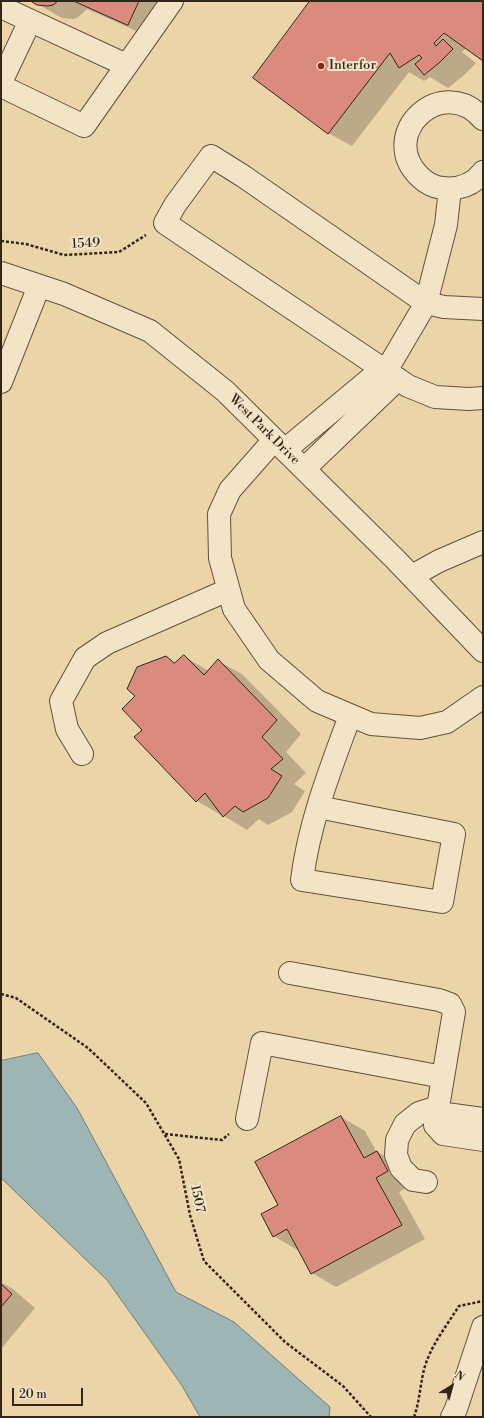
<!DOCTYPE html>
<html>
<head>
<meta charset="utf-8">
<style>
	body { margin:0 }
	#map { position:relative; width:484px; height:1418px; overflow:hidden; background:#ecd4a9; font-family:"Libre Bodoni",serif }
	canvas { display:block }
	.frame { position:absolute; inset:0; border:2px solid #322618; pointer-events:none }
	.north { position:absolute; left:432px; top:1366px; width:40px; height:40px; -webkit-text-stroke:3px #f3e3c7; paint-order:stroke; rotate:37deg; font-size:11px; font-weight:700; line-height:16px; text-align:center; color:#322618 }
	.north::after { content:''; display:block; margin:auto; width:14px; height:18px; background:#322618; clip-path:polygon(50% 0,100% 100%,50% 72%,0 100%) }
	.scale { position:absolute; left:12px; top:1388px; width:71px; height:18px; box-sizing:border-box; border:2px solid #322618; border-top:0; padding-left:5px; font-size:12px; line-height:14px; white-space:nowrap; color:#322618; -webkit-text-stroke:3px #f3e3c7; paint-order:stroke }
</style>
</head>
<body>
<div id="map">
<canvas width="484" height="1418"></canvas>
<div class="frame"></div>
<div class="north">N</div>
<div class="scale">20 m</div>
</div>
<script>
const c = document.querySelector('canvas').getContext('2d');
c.lineJoin = 'round';
function fill(path, color) {
  c.fillStyle = color;
  c.fill(path, 'evenodd');
}
function trace(path, color, width, dash) {
  c.strokeStyle = color;
  c.lineWidth = width;
  c.lineCap = dash ? 'butt' : 'round';
  c.setLineDash(dash || []);
  c.stroke(path);
}
function label(font, color, halo, rows, align = 'center') {
  c.font = font + ' "Libre Bodoni",serif';
  c.lineWidth = 4;
  c.setLineDash([]);
  c.textBaseline = 'middle';
  c.strokeStyle = halo;
  c.fillStyle = color;
  for (const [text, x, y, turn = 0] of rows) {
    c.save();
    c.translate(x, y);
    c.rotate((+turn || 0) * Math.PI / 180);
    c.textAlign = isNaN(turn) ? turn : align;
    if (halo) c.strokeText(text, 0, 0);
    c.fillText(text, 0, 0);
    c.restore();
  }
}
const water = new Path2D(`
	M 38,1053 L 77,1108 L 176,1292 L 234,1322 L 330,1407 L 329,1417 L 200,1417 L 181,1384 L 107,1280 L 1,1178 L 1,1061 Z`);
const shadow = new Path2D(`
	M 32,1 L 169,1 L 152,38 L 87,9 L 77,18 L 73,19 L 62,18 Z
	M 311,1 L 483,1 L 483,60 L 466,48 L 462,52 L 476,63 L 463,76 L 448,88 L 430,77 L 424,81 L 409,72 L 352,146 L 328,133 Z
	M 184,656 L 209,671 L 218,661 L 242,674 L 301,734 L 286,752 L 306,773 L 294,784 L 305,791 L 292,812 L 268,825 L 259,819 L 247,830 L 224,816 L 222,814 L 221,815 L 197,801 L 143,730 L 137,696 L 166,657 L 176,663 Z
	M 341,1117 L 365,1131 L 376,1151 L 401,1165 L 411,1185 L 399,1192 L 425,1239 L 336,1287 L 312,1273 L 299,1249 L 297,1250 L 274,1236 L 280,1205 Z
	M 1,1282 L 13,1289 L 35,1308 L 1,1349 Z`);
const building = new Path2D(`
	M 31,1 L 58,1 L 53,5 L 48,6 L 37,5 Z
	M 74,1 L 139,1 L 128,25 Z
	M 310,1 L 483,1 L 483,61 L 444,33 L 434,43 L 436,46 L 443,39 L 453,49 L 439,63 L 424,75 L 415,64 L 422,58 L 419,55 L 399,68 L 390,53 L 328,134 L 253,78 Z
	M 184,655 L 204,675 L 218,659 L 277,720 L 262,737 L 283,759 L 271,769 L 282,776 L 268,798 L 243,812 L 235,806 L 223,817 L 205,793 L 196,802 L 134,737 L 142,730 L 122,709 L 135,696 L 127,689 L 137,667 L 166,656 L 174,663 Z
	M 341,1116 L 364,1158 L 377,1151 L 388,1171 L 376,1178 L 402,1225 L 311,1274 L 287,1229 L 273,1237 L 261,1214 L 278,1205 L 255,1162 Z
	M 1,1284 L 12,1294 L 1,1307 Z`);
const path = new Path2D(`
	M 1,241 L 26,244 L 64,255 L 119,252 L 146,235
	M 1,994 L 16,998 L 88,1048 L 146,1103 L 179,1159 L 190,1215 L 204,1261 L 285,1342 L 343,1386 L 371,1417
	M 165,1134 L 222,1140 L 229,1134
	M 414,1417 C 420,1401 420,1383 425,1366 C 432,1344 447,1325 459,1306 L 483,1301`);
const minor = new Path2D(`
	M 1,7 L 126,65
	M 1,82 L 30,21
	M 1,86 L 84,126 L 172,1
	M 483,119 C 442,72 377,134 419,176 C 425,182 433,187 442,188 C 459,190 473,185 483,172
	M 1,273 L 64,294 L 150,331 L 225,391 L 395,559 L 483,651
	M 483,309 L 444,307 L 426,303 L 243,176 L 211,156 L 175,205 L 165,223 L 408,386 L 435,397 L 469,399 L 483,398
	M 386,371 L 426,303 L 446,225 L 450,189
	M 1,382 L 39,286
	M 274,440 L 230,490 L 219,514 L 220,558 L 234,609 L 269,660 L 317,701 L 371,724 L 420,728 L 447,722 L 483,697
	M 285,450 L 382,369
	M 304,469 L 398,379
	M 412,576 L 439,561 L 483,542
	M 82,754 L 67,729 L 61,701 L 85,658 L 107,643 L 228,590
	M 318,807 L 454,834 L 442,902 L 302,880 C 309,823 330,770 350,716
	M 290,973 L 439,1000 L 450,1004 L 454,1012 L 435,1125
	M 247,1119 L 262,1043 L 443,1077
	M 435,1125 L 446,1114 L 483,1119
	M 435,1125 L 443,1134 L 483,1140
	M 426,1182 L 413,1180 L 401,1168 L 396,1155 L 397,1140 L 405,1124 L 419,1113 L 438,1107
	M 452,1417 L 456,1409 L 483,1327`);
const markers = [
	[321,66,4,"#8f2418"]
];
const poiNames = [
	["Interfor",329,66]
];
const streetNames = [
	["1549",86,244,-3],
	["West Park Drive",264,430,45],
	["1507",197,1199,78]
];
fill(water, '#9db5b4');
trace(water, '#727c76', 1);
fill(shadow, '#0003');
fill(building, '#db8b7e');
trace(building, '#322618', 1);
trace(minor, '#60523c', 24);
trace(path, '#322618', 2.5, [3, 2]);
trace(minor, '#f3e3c7', 22);
for (const [x, y, r, color] of markers) {
  const dot = new Path2D();
  dot.arc(x, y, r, 0, 2 * Math.PI);
  c.fillStyle = color;
  c.fill(dot);
  trace(dot, '#f3e3c7', 1.5);
}
label('13px', '#322618', '#f3e3c7', poiNames, 'left');
label('13px', '#322618', '#f3e3c7', streetNames);
</script>
</body>
</html>
